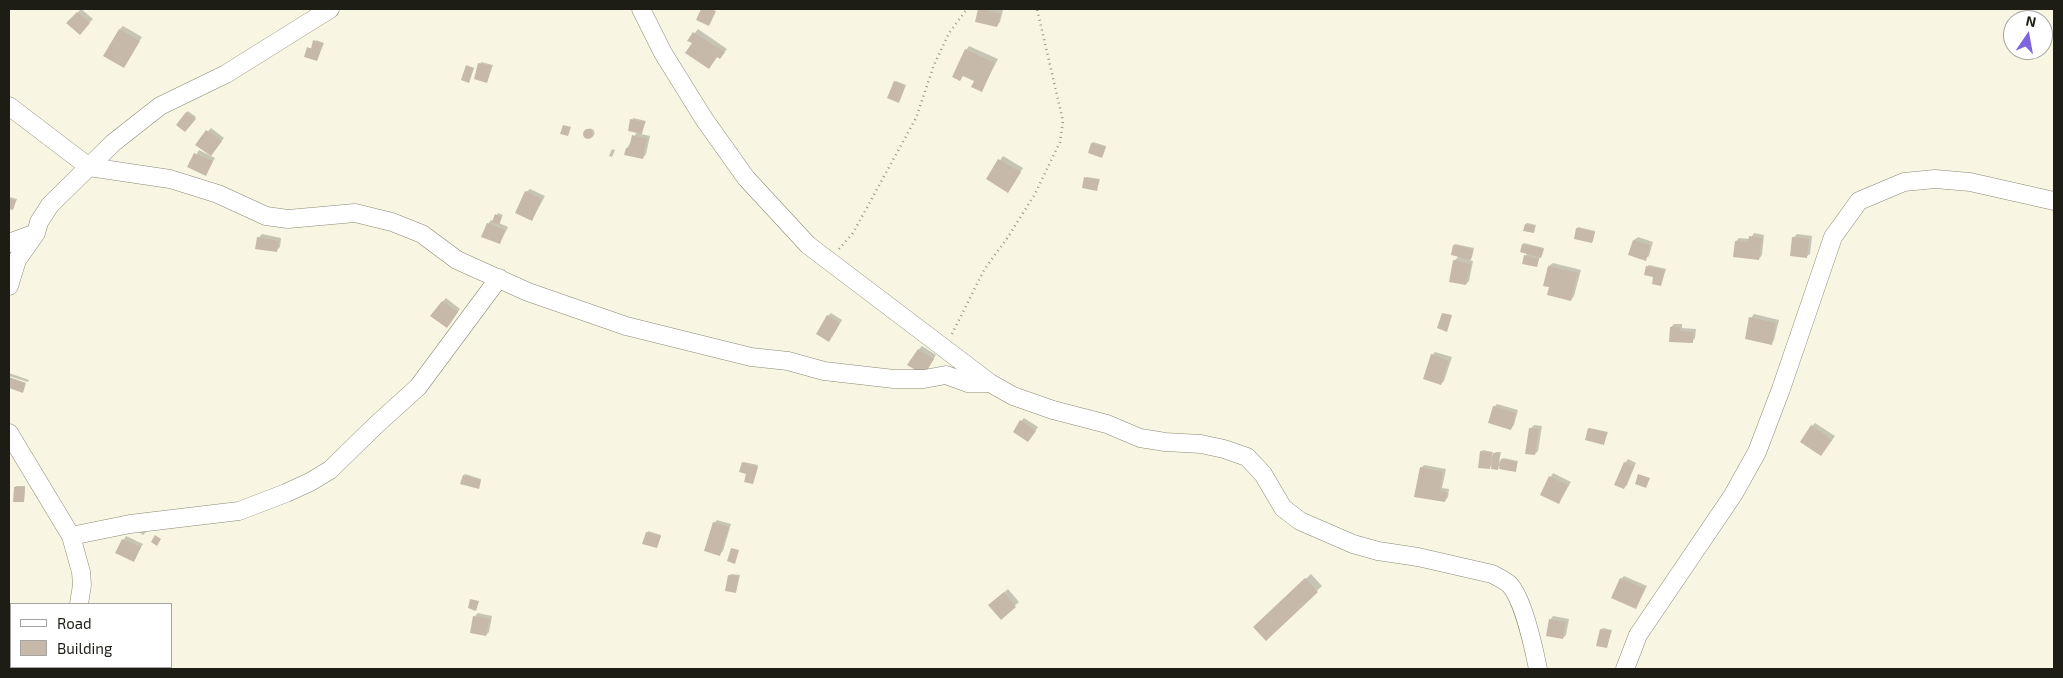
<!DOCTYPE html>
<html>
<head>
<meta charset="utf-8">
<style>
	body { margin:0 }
	#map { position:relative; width:2063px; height:678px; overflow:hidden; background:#f8f6e2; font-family:"Exo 2",sans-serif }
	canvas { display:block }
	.frame { position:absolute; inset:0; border:10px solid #1d1c15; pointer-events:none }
	.legend { position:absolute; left:10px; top:603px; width:162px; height:65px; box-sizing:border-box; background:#fff; border:1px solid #a5a4a1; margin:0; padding:6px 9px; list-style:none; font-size:15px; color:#1d1c15 }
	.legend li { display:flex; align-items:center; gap:10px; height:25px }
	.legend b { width:25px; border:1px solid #a5a4a1 }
	.north { position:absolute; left:2003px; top:10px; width:50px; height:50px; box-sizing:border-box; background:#fff; border:1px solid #a5a4a1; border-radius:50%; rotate:12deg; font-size:14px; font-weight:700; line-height:20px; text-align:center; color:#1d1c15 }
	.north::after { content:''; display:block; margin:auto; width:18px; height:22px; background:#7f64df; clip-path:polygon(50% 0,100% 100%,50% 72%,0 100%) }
</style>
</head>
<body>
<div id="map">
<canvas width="2063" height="678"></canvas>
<div class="frame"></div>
<ul class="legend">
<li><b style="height:6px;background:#fff"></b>Road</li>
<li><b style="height:14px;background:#c7b9aa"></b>Building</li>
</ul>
<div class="north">N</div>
</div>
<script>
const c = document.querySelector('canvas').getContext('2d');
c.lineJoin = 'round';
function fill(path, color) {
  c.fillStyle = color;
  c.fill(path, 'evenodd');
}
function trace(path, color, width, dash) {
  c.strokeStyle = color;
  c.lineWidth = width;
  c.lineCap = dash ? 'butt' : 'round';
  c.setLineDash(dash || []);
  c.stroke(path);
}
const shadow = new Path2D(`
	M 81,9 L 93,19 L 79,34 L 68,23 Z
	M 979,9 L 1003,10 L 1000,22 L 997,26 L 976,21 Z
	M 123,26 L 142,37 L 124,66 L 120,29 Z
	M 698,29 L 727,49 L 723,54 L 718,56 L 709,67 L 693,43 L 689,40 Z
	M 316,40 L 324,43 L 317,60 L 308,48 L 312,48 Z
	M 969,46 L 998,59 L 982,90 L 976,81 L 964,75 L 960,79 L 966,50 Z
	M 481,62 L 493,65 L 487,82 L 475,78 Z
	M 896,81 L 906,85 L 900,100 L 895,82 Z
	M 188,111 L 196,117 L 185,130 L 177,124 Z
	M 633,118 L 646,121 L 641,134 L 650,136 L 646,154 L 643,158 L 627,148 L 637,132 L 629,130 Z
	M 211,128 L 224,138 L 214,151 L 197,144 Z
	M585.5 133a4.5 4.5 0 1 1 9 0a4.5 4.5 0 1 1-9 0Z
	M 1093,142 L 1106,146 L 1102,156 L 1092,143 Z
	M 612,149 L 615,150 L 612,157 L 609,156 Z
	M 199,150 L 215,158 L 206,174 L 189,167 Z
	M 1003,156 L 1023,168 L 1008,191 L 987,179 Z
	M 1087,177 L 1100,179 L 1097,189 L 1086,178 Z
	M 530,189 L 545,196 L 532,220 L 526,192 Z
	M 9,197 L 17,199 L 13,209 L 9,208 Z
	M 498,213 L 503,215 L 499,223 L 508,227 L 500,243 L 488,224 L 491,220 L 494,221 Z
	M 1527,223 L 1536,225 L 1534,232 L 1526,224 Z
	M 1578,227 L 1595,231 L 1593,241 L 1592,242 L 1577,229 Z
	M 1754,233 L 1764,235 L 1762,255 L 1759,259 L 1736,241 L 1739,238 L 1750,239 Z
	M 262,234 L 281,238 L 280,247 L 276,251 L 258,238 Z
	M 1797,234 L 1812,236 L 1810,254 L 1806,257 L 1794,237 Z
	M 1638,237 L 1653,242 L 1649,256 L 1645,259 L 1630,255 L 1634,240 Z
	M 1524,243 L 1544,248 L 1536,266 L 1525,256 L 1528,253 L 1523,244 Z
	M 1455,244 L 1474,248 L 1472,257 L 1469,260 L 1473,261 L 1469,281 L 1466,284 L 1454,261 L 1459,256 L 1454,245 Z
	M 1553,263 L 1581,270 L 1574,296 L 1571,300 L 1551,286 L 1545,285 L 1549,266 Z
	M 1649,265 L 1666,269 L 1661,285 L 1647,267 Z
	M 446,298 L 460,309 L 450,323 L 443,301 Z
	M 831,313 L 842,320 L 832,337 L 828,316 Z
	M 1754,314 L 1779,320 L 1774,340 L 1771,344 L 1751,318 Z
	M 1674,324 L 1682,324 L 1682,328 L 1696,329 L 1695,338 L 1692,342 L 1671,327 Z
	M 922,346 L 936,355 L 927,370 L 919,349 Z
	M 1435,352 L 1452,357 L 1444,381 L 1441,384 L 1432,355 Z
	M 9,373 L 29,380 L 28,382 L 9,376 Z
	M 1497,404 L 1518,410 L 1514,425 L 1511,429 L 1494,407 Z
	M 1024,418 L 1038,427 L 1031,437 L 1021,421 Z
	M 1815,423 L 1835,436 L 1824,451 L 1812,426 Z
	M 1534,425 L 1542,426 L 1538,451 L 1535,454 L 1531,428 Z
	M 1590,428 L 1608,432 L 1604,443 L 1589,429 Z
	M 1483,450 L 1493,452 L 1492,456 L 1496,452 L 1501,452 L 1499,462 L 1503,458 L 1518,461 L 1516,470 L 1515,471 L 1501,465 L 1497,469 L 1493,464 L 1489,468 L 1481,452 Z
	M 1628,459 L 1636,463 L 1627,485 L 1624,488 L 1625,463 Z
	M 744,462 L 758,465 L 753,483 L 743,463 Z
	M 1424,465 L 1446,469 L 1442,488 L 1449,489 L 1448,497 L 1445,501 L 1421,468 Z
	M 1553,473 L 1571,482 L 1559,503 L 1541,494 Z
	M 465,474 L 481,479 L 479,486 L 464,475 Z
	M 16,486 L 25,486 L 24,501 L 15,487 Z
	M 717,520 L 731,524 L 723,551 L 720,554 L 714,523 Z
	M 150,528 L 143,535 L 139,532 Z
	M 648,531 L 661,535 L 657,547 L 647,533 Z
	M 126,536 L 143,544 L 133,561 L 116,552 Z
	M 731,574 L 740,575 L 736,591 L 730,575 Z
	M 1311,574 L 1322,586 L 1266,639 L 1255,627 Z
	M 1624,576 L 1647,586 L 1636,607 L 1621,579 Z
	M 1008,589 L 1019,602 L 1001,618 L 993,602 Z
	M 478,613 L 492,616 L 489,632 L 486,635 L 475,616 Z
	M 1553,616 L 1569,619 L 1566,635 L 1563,638 L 1550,620 Z
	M 1603,628 L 1612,630 L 1607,647 L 1601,630 Z
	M 60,667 L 72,667 L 71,669 L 59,669 Z`);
const building = new Path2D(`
	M 701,9 L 710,9 L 716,11 L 709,26 L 696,20 Z
	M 978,9 L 1001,13 L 997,27 L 975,22 Z
	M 77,12 L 90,23 L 80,35 L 66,23 Z
	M 119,29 L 140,41 L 124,68 L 103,56 Z
	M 693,32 L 725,52 L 720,59 L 717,57 L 709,69 L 685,53 L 692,43 L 687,41 Z
	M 313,40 L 323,44 L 317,61 L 304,57 L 307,47 L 311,49 Z
	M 965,49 L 995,63 L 982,92 L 971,87 L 974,81 L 963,76 L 960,81 L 952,77 Z
	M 478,63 L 492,66 L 487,83 L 474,79 Z
	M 466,65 L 474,68 L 469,83 L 461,80 Z
	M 894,81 L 905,86 L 899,103 L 887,98 Z
	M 186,112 L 196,119 L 185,132 L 176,125 Z
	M 630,119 L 645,122 L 642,134 L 628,131 Z
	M 563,125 L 571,127 L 568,136 L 560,134 Z
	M583 134a5 5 0 1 1 10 0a5 5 0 1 1-10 0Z
	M 206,130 L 222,141 L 211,156 L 195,145 Z
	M 632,135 L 647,139 L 643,159 L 624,155 L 626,148 L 629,148 Z
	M 1091,143 L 1106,147 L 1102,158 L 1088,153 Z
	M 194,153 L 213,161 L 206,176 L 187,167 Z
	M 998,159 L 1021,172 L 1008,193 L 986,179 Z
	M 1084,177 L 1099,180 L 1097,191 L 1082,188 Z
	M 525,191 L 542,199 L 532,221 L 515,213 Z
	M 9,198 L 16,200 L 13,210 L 9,209 Z
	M 495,214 L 502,217 L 499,225 L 492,222 Z
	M 487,223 L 505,230 L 500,244 L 481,237 Z
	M 1525,224 L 1535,226 L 1534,233 L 1523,231 Z
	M 1576,228 L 1595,232 L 1592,243 L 1574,239 Z
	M 1749,236 L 1762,238 L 1759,260 L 1733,257 L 1735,241 L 1748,242 Z
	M 257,237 L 279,241 L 277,252 L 255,249 Z
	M 1792,237 L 1809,239 L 1807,258 L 1790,256 Z
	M 1633,240 L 1650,245 L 1646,261 L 1628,255 Z
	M 1522,244 L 1544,249 L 1541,258 L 1520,252 Z
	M 1453,245 L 1473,249 L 1471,260 L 1451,255 Z
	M 1524,255 L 1539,259 L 1537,267 L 1522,264 Z
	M 1453,260 L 1471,264 L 1466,285 L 1449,282 Z
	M 1548,266 L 1578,273 L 1571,301 L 1547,295 L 1549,287 L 1543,286 Z
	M 1646,266 L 1665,270 L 1661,286 L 1652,284 L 1653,277 L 1644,275 Z
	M 442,301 L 458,312 L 447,328 L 430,316 Z
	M 1442,313 L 1452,315 L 1447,332 L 1437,328 Z
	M 827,315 L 840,323 L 829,342 L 816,334 Z
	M 1749,317 L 1776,323 L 1772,345 L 1745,339 Z
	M 1670,327 L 1680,327 L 1680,331 L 1693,332 L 1693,343 L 1669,342 Z
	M 918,349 L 934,359 L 924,375 L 907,365 Z
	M 1431,354 L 1449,361 L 1441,385 L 1423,379 Z
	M 9,377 L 26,383 L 23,393 L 9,388 Z
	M 1493,406 L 1516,413 L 1511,430 L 1488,423 Z
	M 1020,420 L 1036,431 L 1028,442 L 1013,432 Z
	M 1811,425 L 1832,440 L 1821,456 L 1800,442 Z
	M 1529,428 L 1539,429 L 1535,455 L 1525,454 Z
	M 1588,428 L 1607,433 L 1604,445 L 1585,440 Z
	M 1480,451 L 1492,453 L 1490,469 L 1478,468 Z
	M 1493,453 L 1500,453 L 1498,470 L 1491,469 Z
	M 1501,459 L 1517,462 L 1516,472 L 1499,469 Z
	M 742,462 L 758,467 L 753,484 L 744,482 L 746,474 L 739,472 Z
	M 1624,462 L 1634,466 L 1624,489 L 1614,485 Z
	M 1420,467 L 1443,472 L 1440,491 L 1447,492 L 1445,502 L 1414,497 Z
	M 1638,474 L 1650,478 L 1646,488 L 1635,484 Z
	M 463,475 L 481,480 L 479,489 L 460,484 Z
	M 1549,476 L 1568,485 L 1559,504 L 1540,495 Z
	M 14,487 L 25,487 L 24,502 L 13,502 Z
	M 713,522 L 729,527 L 720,556 L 704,551 Z
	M 646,532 L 661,536 L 657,548 L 642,544 Z
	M 155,535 L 161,539 L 157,546 L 151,542 Z
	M 122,539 L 141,547 L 134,562 L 115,553 Z
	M 731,548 L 739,550 L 735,564 L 727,561 Z
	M 728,575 L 739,576 L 736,593 L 725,591 Z
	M 1305,578 L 1318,592 L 1266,641 L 1253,627 Z
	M 1620,578 L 1645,589 L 1636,609 L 1611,598 Z
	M 1004,592 L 1016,607 L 1001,620 L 988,605 Z
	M 470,599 L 479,601 L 476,611 L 468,608 Z
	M 473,616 L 490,619 L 486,636 L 470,633 Z
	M 1549,619 L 1566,622 L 1563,639 L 1546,636 Z
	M 1600,629 L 1611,631 L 1607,648 L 1596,646 Z`);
const path = new Path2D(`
	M 839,249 L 853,233 L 916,118 L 934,65 L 949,33 L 967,9
	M 952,334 L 984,270 L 1008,237 L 1035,194 L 1060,142 L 1063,121 L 1037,9`);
const minor = new Path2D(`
	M 641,9 L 663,53 L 704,119 L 746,178 L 808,245 L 990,383 L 1013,396 L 1053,410 L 1107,424 L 1140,438 L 1165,442 L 1201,444 L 1224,449 L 1247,457 L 1263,474 L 1283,508 L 1300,521 L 1353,544 L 1378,551 L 1418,557 L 1492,574 C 1498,577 1504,580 1509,584 C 1523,598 1534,649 1538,669
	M 9,106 L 89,167 L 170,179 L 218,194 L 266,216 L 288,219 L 355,213 L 392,222 L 422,234 L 457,260 L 528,292 L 626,326 L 751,357 L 788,361 L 824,371 L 894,379 L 924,379 L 946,375 L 968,383 L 990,383
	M 9,243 L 36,233
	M 9,286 L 17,260 L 36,233 L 39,222 L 50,205 L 113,143 L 160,106 L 226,74 L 330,9
	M 9,433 L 71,536 L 81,572 L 82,585 L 79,604
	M 71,536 L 130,524 L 239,511 L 286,493 L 310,482 L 330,470 L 376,425 L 418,387 L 499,278
	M 9,657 L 11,655
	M 78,667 L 78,669
	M 1625,669 L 1638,635 L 1733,495 L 1757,452 L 1781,389 L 1833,237 L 1859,201 L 1904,182 L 1935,179 L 1970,182 L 2054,201`);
fill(shadow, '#0003');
fill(building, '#c7b9aa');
trace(minor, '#8a8976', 19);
trace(path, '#989789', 2.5, [1, 4]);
trace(minor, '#fff', 18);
</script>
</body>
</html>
